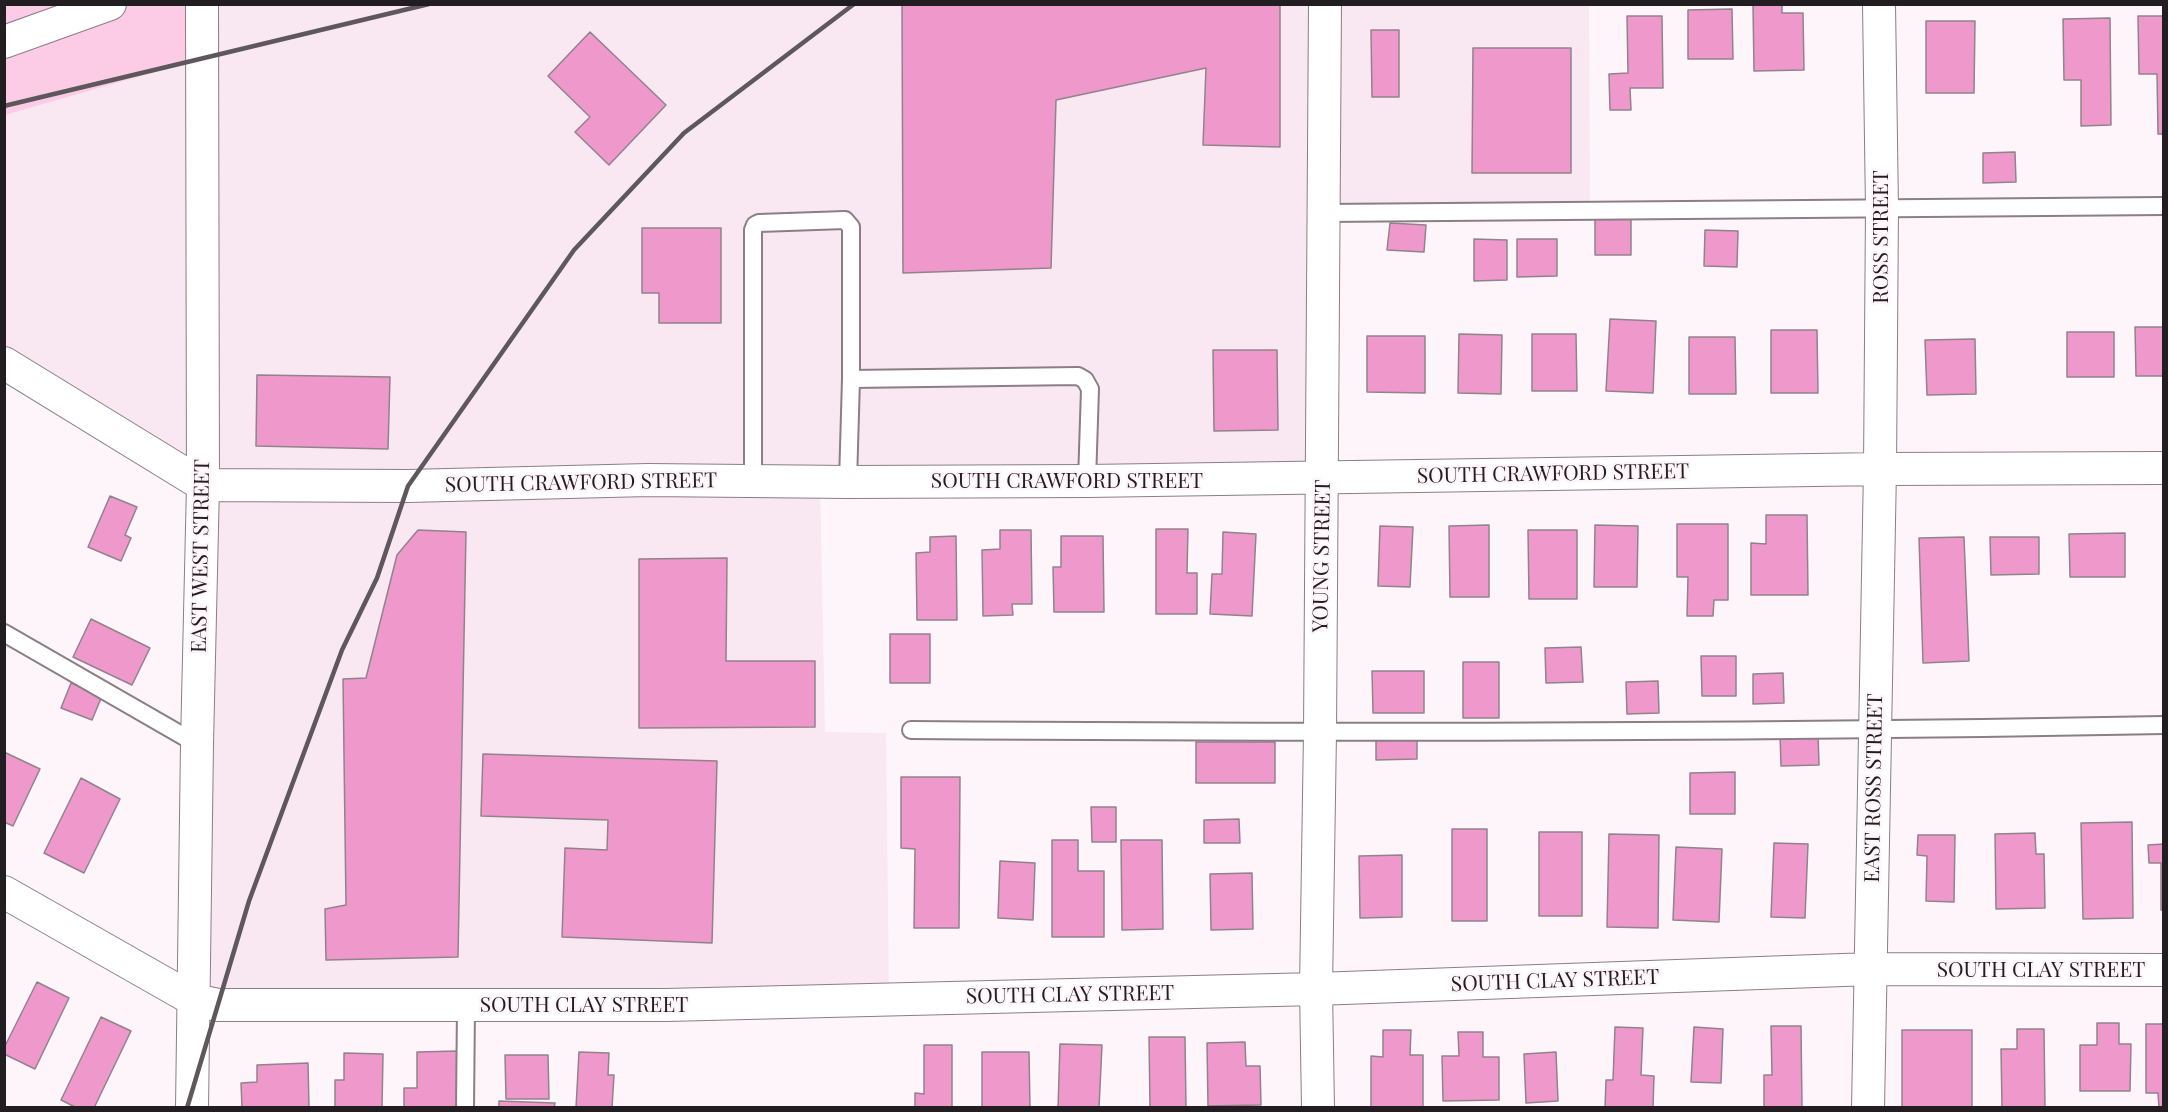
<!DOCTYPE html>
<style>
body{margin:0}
#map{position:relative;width:2168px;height:1112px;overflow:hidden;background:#fef5fa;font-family:"Playfair Display",serif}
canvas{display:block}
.frame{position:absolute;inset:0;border:6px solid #221d20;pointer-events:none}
</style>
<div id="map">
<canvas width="2168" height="1112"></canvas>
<div class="frame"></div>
</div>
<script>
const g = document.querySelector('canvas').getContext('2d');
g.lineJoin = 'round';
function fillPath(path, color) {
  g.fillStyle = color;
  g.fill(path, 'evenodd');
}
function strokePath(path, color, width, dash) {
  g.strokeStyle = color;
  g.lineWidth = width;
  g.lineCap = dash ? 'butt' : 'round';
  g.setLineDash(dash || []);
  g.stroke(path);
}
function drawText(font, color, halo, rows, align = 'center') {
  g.font = font + ' "Playfair Display",serif';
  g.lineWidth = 5;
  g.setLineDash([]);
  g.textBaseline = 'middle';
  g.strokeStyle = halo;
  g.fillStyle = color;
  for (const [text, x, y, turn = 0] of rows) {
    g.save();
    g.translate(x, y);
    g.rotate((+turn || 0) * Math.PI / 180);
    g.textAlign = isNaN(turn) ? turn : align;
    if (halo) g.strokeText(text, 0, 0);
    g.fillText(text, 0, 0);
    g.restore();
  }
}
fillPath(new Path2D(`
 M202 5H1589L1590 211 1325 214 1323 478 820 482 825 732 886 733 889 999 194 1000 203 485 5 363 4 115 203 58Z`), '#f9e7f1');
fillPath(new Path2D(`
 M5 5H202L203 58 5 115Z`), '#fccbe6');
const building = new Path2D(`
 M902 4H1280V147L1203 145 1206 68 1056 100 1051 268 903 273Z
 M1782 4V13H1803L1804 70 1754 71 1753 5Z
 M1732 9 1733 59H1688V10Z
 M1627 16H1662L1663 88H1630L1631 110H1610L1609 74 1628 73Z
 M2138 16H2164V134H2158L2157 74H2139Z
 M2110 18 2111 125 2081 126V80H2064L2063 19Z
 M1926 21H1975L1974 93H1926Z
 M1371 30H1399V97H1372Z
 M590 32 666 105 609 165 575 132 590 117 548 76Z
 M1473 48H1571V173H1472Z
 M2015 152 2016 182 1983 183V153Z
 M1595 216 1631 217V255H1595Z
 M1390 223 1426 225 1424 252 1387 250Z
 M642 228H721V323H659V293H642Z
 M1705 230 1738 231 1737 267 1704 266Z
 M1474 239 1507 240V280L1474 281Z
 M1517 239H1557V276L1517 277Z
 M1610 319 1656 321 1653 393 1606 391Z
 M2135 327H2164V376H2136Z
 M1771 330H1817L1818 393H1771Z
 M2067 332H2114V377H2067Z
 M1459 334 1502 335 1501 394 1458 393Z
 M1532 334H1576L1577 391H1532Z
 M1367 336H1425V393L1367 392Z
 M1689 337H1735L1736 394H1689Z
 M1975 339 1976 394 1927 395 1925 340Z
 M1213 350H1277L1278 430 1214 431Z
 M257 375 390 377 388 449 256 446Z
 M110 496 137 507 125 535 131 538 121 561 88 547Z
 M1766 515H1807L1808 595H1751V543L1766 544Z
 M1677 524H1728V600H1714L1713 616H1687L1688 577H1677Z
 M1489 525V597H1450L1449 526Z
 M1595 525 1638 526 1637 587H1594Z
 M1380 526 1413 527 1410 587 1378 586Z
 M1156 529H1188L1187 573H1197V614H1156Z
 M418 530 466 532 458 957 326 960 325 909 346 905 343 679 366 678 397 555Z
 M1000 530H1031L1032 604H1012L1013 615 983 616 982 550 1000 549Z
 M1528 530H1577V599H1529Z
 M1223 532 1256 534 1252 616 1210 614 1212 574H1222Z
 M2125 533V577H2070L2069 534Z
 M956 536 957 620H917L916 553 930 552V537Z
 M1061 536H1103L1104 612H1054L1053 567H1061Z
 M1964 537 1969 661 1923 663 1919 538Z
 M1990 537H2039V574L1991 575Z
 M727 558 726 661H815V727L639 728V559Z
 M91 619 150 648 132 685 73 657Z
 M890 634H930V683H890Z
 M1581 647 1583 682 1546 683 1545 648Z
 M1701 656H1736V696H1702Z
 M1463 662H1499V718H1463Z
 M1372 671H1424V713H1373Z
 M1783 673 1784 703 1753 704V674Z
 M1658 681 1659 713 1627 714 1626 682Z
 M71 683 102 696 92 720 61 708Z
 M1780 734H1818L1819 765 1781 766Z
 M1417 739V759L1376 760V740Z
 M1196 742H1275V783H1196Z
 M4 752 40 769 13 826 4 822Z
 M483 754 717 761 712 943 562 937 565 848 607 850 608 820 481 816Z
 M1735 772V814H1690V773Z
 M901 777H960L959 928H914L915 849 901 848Z
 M81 778 120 799 84 873 44 853Z
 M1091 807H1116V842H1092Z
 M1239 819 1240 843H1204V820Z
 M2132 822 2133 918 2083 919 2081 823Z
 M1452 829H1487V921H1452Z
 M1539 832H1582V916H1539Z
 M2035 833 2036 854H2044L2045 908 1996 909 1995 834Z
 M1609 834 1659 835 1658 928 1607 927Z
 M1918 835H1955L1954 902 1926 901 1927 856 1917 855Z
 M1052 840H1078V871H1104V937H1052Z
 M1121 840H1162L1163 929 1122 930Z
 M1774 843 1808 844 1805 918 1771 917Z
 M2164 844V910H2161V863H2149L2148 845Z
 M1676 847 1722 849 1719 922 1673 920Z
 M1402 855V917L1360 918 1359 856Z
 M1000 861 1035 863 1033 920 998 918Z
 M1252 873 1253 929 1211 930 1210 874Z
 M37 982 69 998 35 1069 4 1054V1048Z
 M101 1017 131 1031 94 1108H77L61 1100Z
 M2097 1023H2119V1044H2131L2130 1091H2080V1045H2097Z
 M2146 1024H2164V1108H2159L2158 1093H2146Z
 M1771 1026H1801L1802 1108H1764V1075H1772Z
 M1615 1027 1643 1028 1641 1075 1654 1076 1653 1108H1605L1606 1080H1613Z
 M1694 1027 1723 1029 1721 1083 1691 1082Z
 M2017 1029H2044L2045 1108H2002L2001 1049H2017Z
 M1383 1030H1411L1410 1055H1423V1108H1371V1056L1383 1057Z
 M1902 1030H1972V1108H1902Z
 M1458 1032H1483V1057H1499V1100L1443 1101 1442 1056H1459Z
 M1149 1037H1185L1186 1108H1150Z
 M1245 1042 1246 1066H1260L1261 1105 1208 1106 1207 1043Z
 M1060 1044 1102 1045 1099 1108H1058Z
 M924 1045H952V1108H915V1093L924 1094Z
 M457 1051V1108H404V1088H417V1052Z
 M579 1052 609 1053 608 1075H614L612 1108H576Z
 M982 1052H1029L1030 1108H982Z
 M1556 1052 1558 1101 1526 1103 1524 1054Z
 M344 1053 383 1054 382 1108H335V1080H344Z
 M505 1055H548L549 1099H506Z
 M308 1063 309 1108H242L241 1083 257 1082V1065Z
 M499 1101 555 1103 554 1108H499Z`);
fillPath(building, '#ef98cc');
strokePath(building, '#91838a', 1.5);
const lane = new Path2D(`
 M1325 213 2164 206
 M753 481V230L755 225 759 223 845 220 851 227V379
 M848 482 851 379 1078 376 1085 380 1090 389 1087 481
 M4 633 197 744
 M911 730C1329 733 1746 733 2164 725
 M465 1108 466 1006`);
const street = new Path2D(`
 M4 42 110 4
 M4 363 203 485 408 486 648 480 848 482 1087 481 1880 469 2164 468
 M4 892 194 1000 218 1005H666L1316 989 1871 969 2164 970
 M192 1108 197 744 203 485 202 4
 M1318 1108 1316 989 1320 732 1325 4
 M1868 1108 1880 469 1882 209 1879 4`);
strokePath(lane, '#8b7e85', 20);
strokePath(street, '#8b7e85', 34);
strokePath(lane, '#fff', 16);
strokePath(street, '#fff', 32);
strokePath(new Path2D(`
 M4 106 429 4
 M187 1108 249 901 342 650 377 578 408 486 574 250 684 133 854 4`), '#5e585c', 4.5);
drawText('21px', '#221d20', '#fef5fa', [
 ["ROSS STREET",1881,237,-90],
 ["SOUTH CRAWFORD STREET",1553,474,-1],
 ["SOUTH CRAWFORD STREET",1067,481],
 ["SOUTH CRAWFORD STREET",581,483,-1],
 ["EAST WEST STREET",201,556,-89],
 ["YOUNG STREET",1322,556,-89],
 ["EAST ROSS STREET",1874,788,-89],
 ["SOUTH CLAY STREET",2041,970],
 ["SOUTH CLAY STREET",1555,981,-2],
 ["SOUTH CLAY STREET",1070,995,-1],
 ["SOUTH CLAY STREET",584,1005]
]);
</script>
